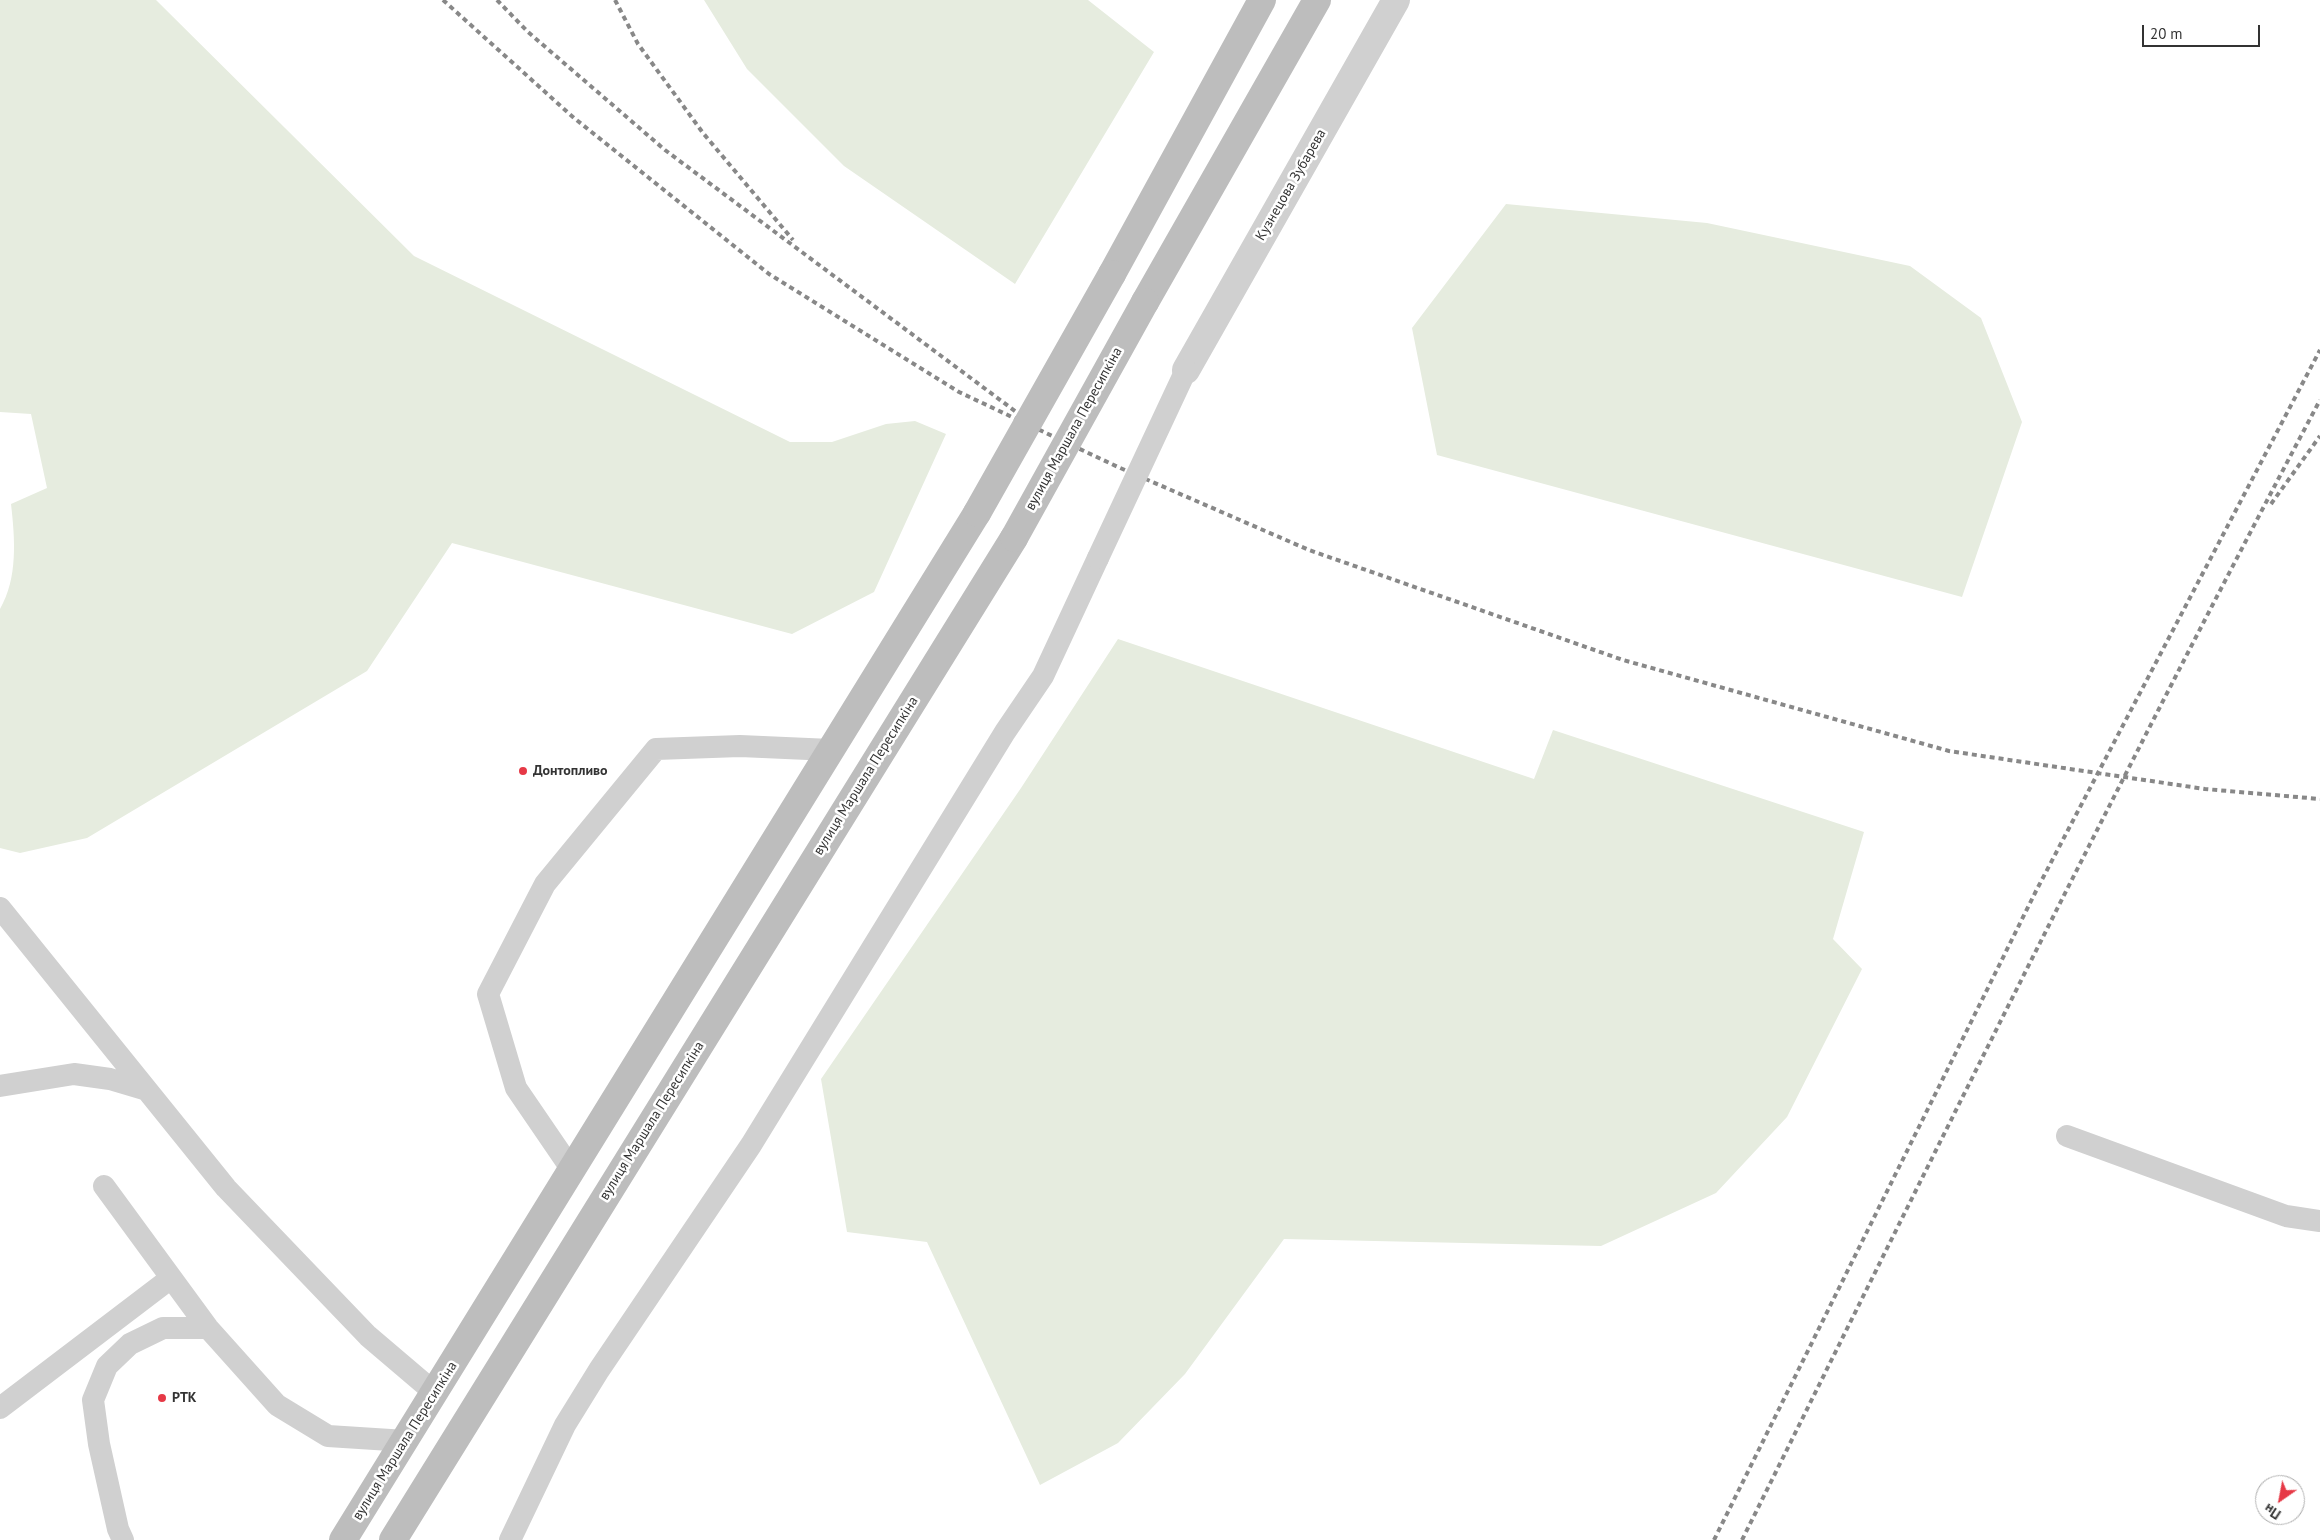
<!DOCTYPE html>
<meta charset="utf-8">
<style>
body{margin:0}
#map{position:relative;width:2320px;height:1540px;overflow:hidden;background:#fff;font-family:"PT Sans",sans-serif}
canvas{display:block}
.north{position:absolute;left:2255px;top:1475px;width:50px;height:50px;box-sizing:border-box;background:#fff;border:1px solid #adadad;border-radius:50%;rotate:213deg;font-size:14px;font-weight:700;line-height:20px;text-align:center;color:#333}
.north::after{content:'';display:block;margin:auto;width:18px;height:22px;background:#e63946;clip-path:polygon(50% 0,100% 100%,50% 72%,0 100%)}
.scale{position:absolute;left:2142px;top:25px;width:118px;height:22px;box-sizing:border-box;border:2px solid #333;border-top:0;padding-left:6px;font-size:15px;line-height:18px;white-space:nowrap;color:#333;-webkit-text-stroke:4px #fff;paint-order:stroke}
</style>
<div id="map">
<canvas width="2320" height="1540"></canvas>
<div class="north">Пн</div>
<div class="scale">20 m</div>
</div>
<script>
const g = document.querySelector('canvas').getContext('2d');
g.lineJoin = 'round';
function fillPath(path, color) {
  g.fillStyle = color;
  g.fill(path, 'evenodd');
}
function strokePath(path, color, width, dash) {
  g.strokeStyle = color;
  g.lineWidth = width;
  g.lineCap = dash ? 'butt' : 'round';
  g.setLineDash(dash || []);
  g.stroke(path);
}
function drawText(font, color, halo, rows, align = 'center') {
  g.font = font + ' "PT Sans",sans-serif';
  g.lineWidth = 5;
  g.setLineDash([]);
  g.textBaseline = 'middle';
  g.strokeStyle = halo;
  g.fillStyle = color;
  for (const [text, x, y, turn = 0] of rows) {
    g.save();
    g.translate(x, y);
    g.rotate((+turn || 0) * Math.PI / 180);
    g.textAlign = isNaN(turn) ? turn : align;
    if (halo) g.strokeText(text, 0, 0);
    g.fillText(text, 0, 0);
    g.restore();
  }
}
fillPath(new Path2D(`
 M0 0H156L414 256 790 442H832L886 424 915 421 946 434 874 592 792 634 452 543 367 671 87 838 20 853 0 848V609C18 578 15 539 11 504L47 488 31 414 0 412Z
 M704 0H1088L1154 52 1015 284 844 166 747 69Z
 M1506 204 1707 223 1910 266 1981 318 2022 422 1962 597 1437 455 1412 328Z
 M1118 639 1534 779 1553 730 1864 832 1833 939 1862 969 1787 1117 1716 1193 1601 1246 1284 1239 1185 1374 1118 1443 1040 1485 927 1242 847 1232 821 1079 1021 788Z`), '#e6ecdf');
strokePath(new Path2D(`
 M0 908 226 1188 368 1336 435 1393
 M0 1086 74 1074 110 1079 147 1090
 M2067 1136 2286 1216 2320 1221
 M572 1170 516 1088 488 994 545 884 656 749 740 746 831 750
 M104 1186 208 1328 277 1405 328 1436 406 1441
 M0 1408 171 1278
 M123 1540 118 1529 99 1444 93 1400 107 1366 130 1344 163 1328H208
 M510 1540 565 1425 599 1370 751 1145 1005 732 1043 676 1098 558`), '#d0d0d0', 22);
strokePath(new Path2D(`
 M1186 370 1396 0`), '#d0d0d0', 28);
strokePath(new Path2D(`
 M1112 274 1262 0
 M1145 302 1317 0
 M343 1540 977 513
 M393 1540 1014 538`), '#bdbdbd', 28);
strokePath(new Path2D(`
 M443 0 574 118 769 274 959 392 1118 467 1309 550 1623 660 1949 751 2205 789 2320 799
 M497 0 528 32 665 150 1023 417
 M615 0 638 44 703 133 793 240
 M2271 504 2320 436
 M1714 1540 2036 891 2320 350
 M1742 1540C1932 1158 2120 777 2320 400`), '#888', 4, [5, 4]);
strokePath(new Path2D(`
 M1098 558 1186 370`), '#d0d0d0', 22);
strokePath(new Path2D(`
 M977 513 1112 274
 M1014 538 1145 302`), '#bdbdbd', 28);
for (const [x, y, r, color] of [
 [523,771,5,"#e63946"],
 [162,1398,5,"#e63946"]
]) {
  const dot = new Path2D();
  dot.arc(x, y, r, 0, 2 * Math.PI);
  g.fillStyle = color;
  g.fill(dot);
  strokePath(dot, '#fff', 2);
}
drawText('14px', '#333', '#fff', [
 ["Кузнецова Зубарева",1291,185,-60],
 ["вулиця Маршала Пересипкіна",1074,429,-61],
 ["вулиця Маршала Пересипкіна",866,776,-58],
 ["вулиця Маршала Пересипкіна",652,1121,-58],
 ["вулиця Маршала Пересипкіна",405,1441,-58]
]);
drawText('bold 14px', '#333', '#fff', [
 ["Донтопливо",533,771],
 ["РТК",172,1398]
], 'left');
</script>
